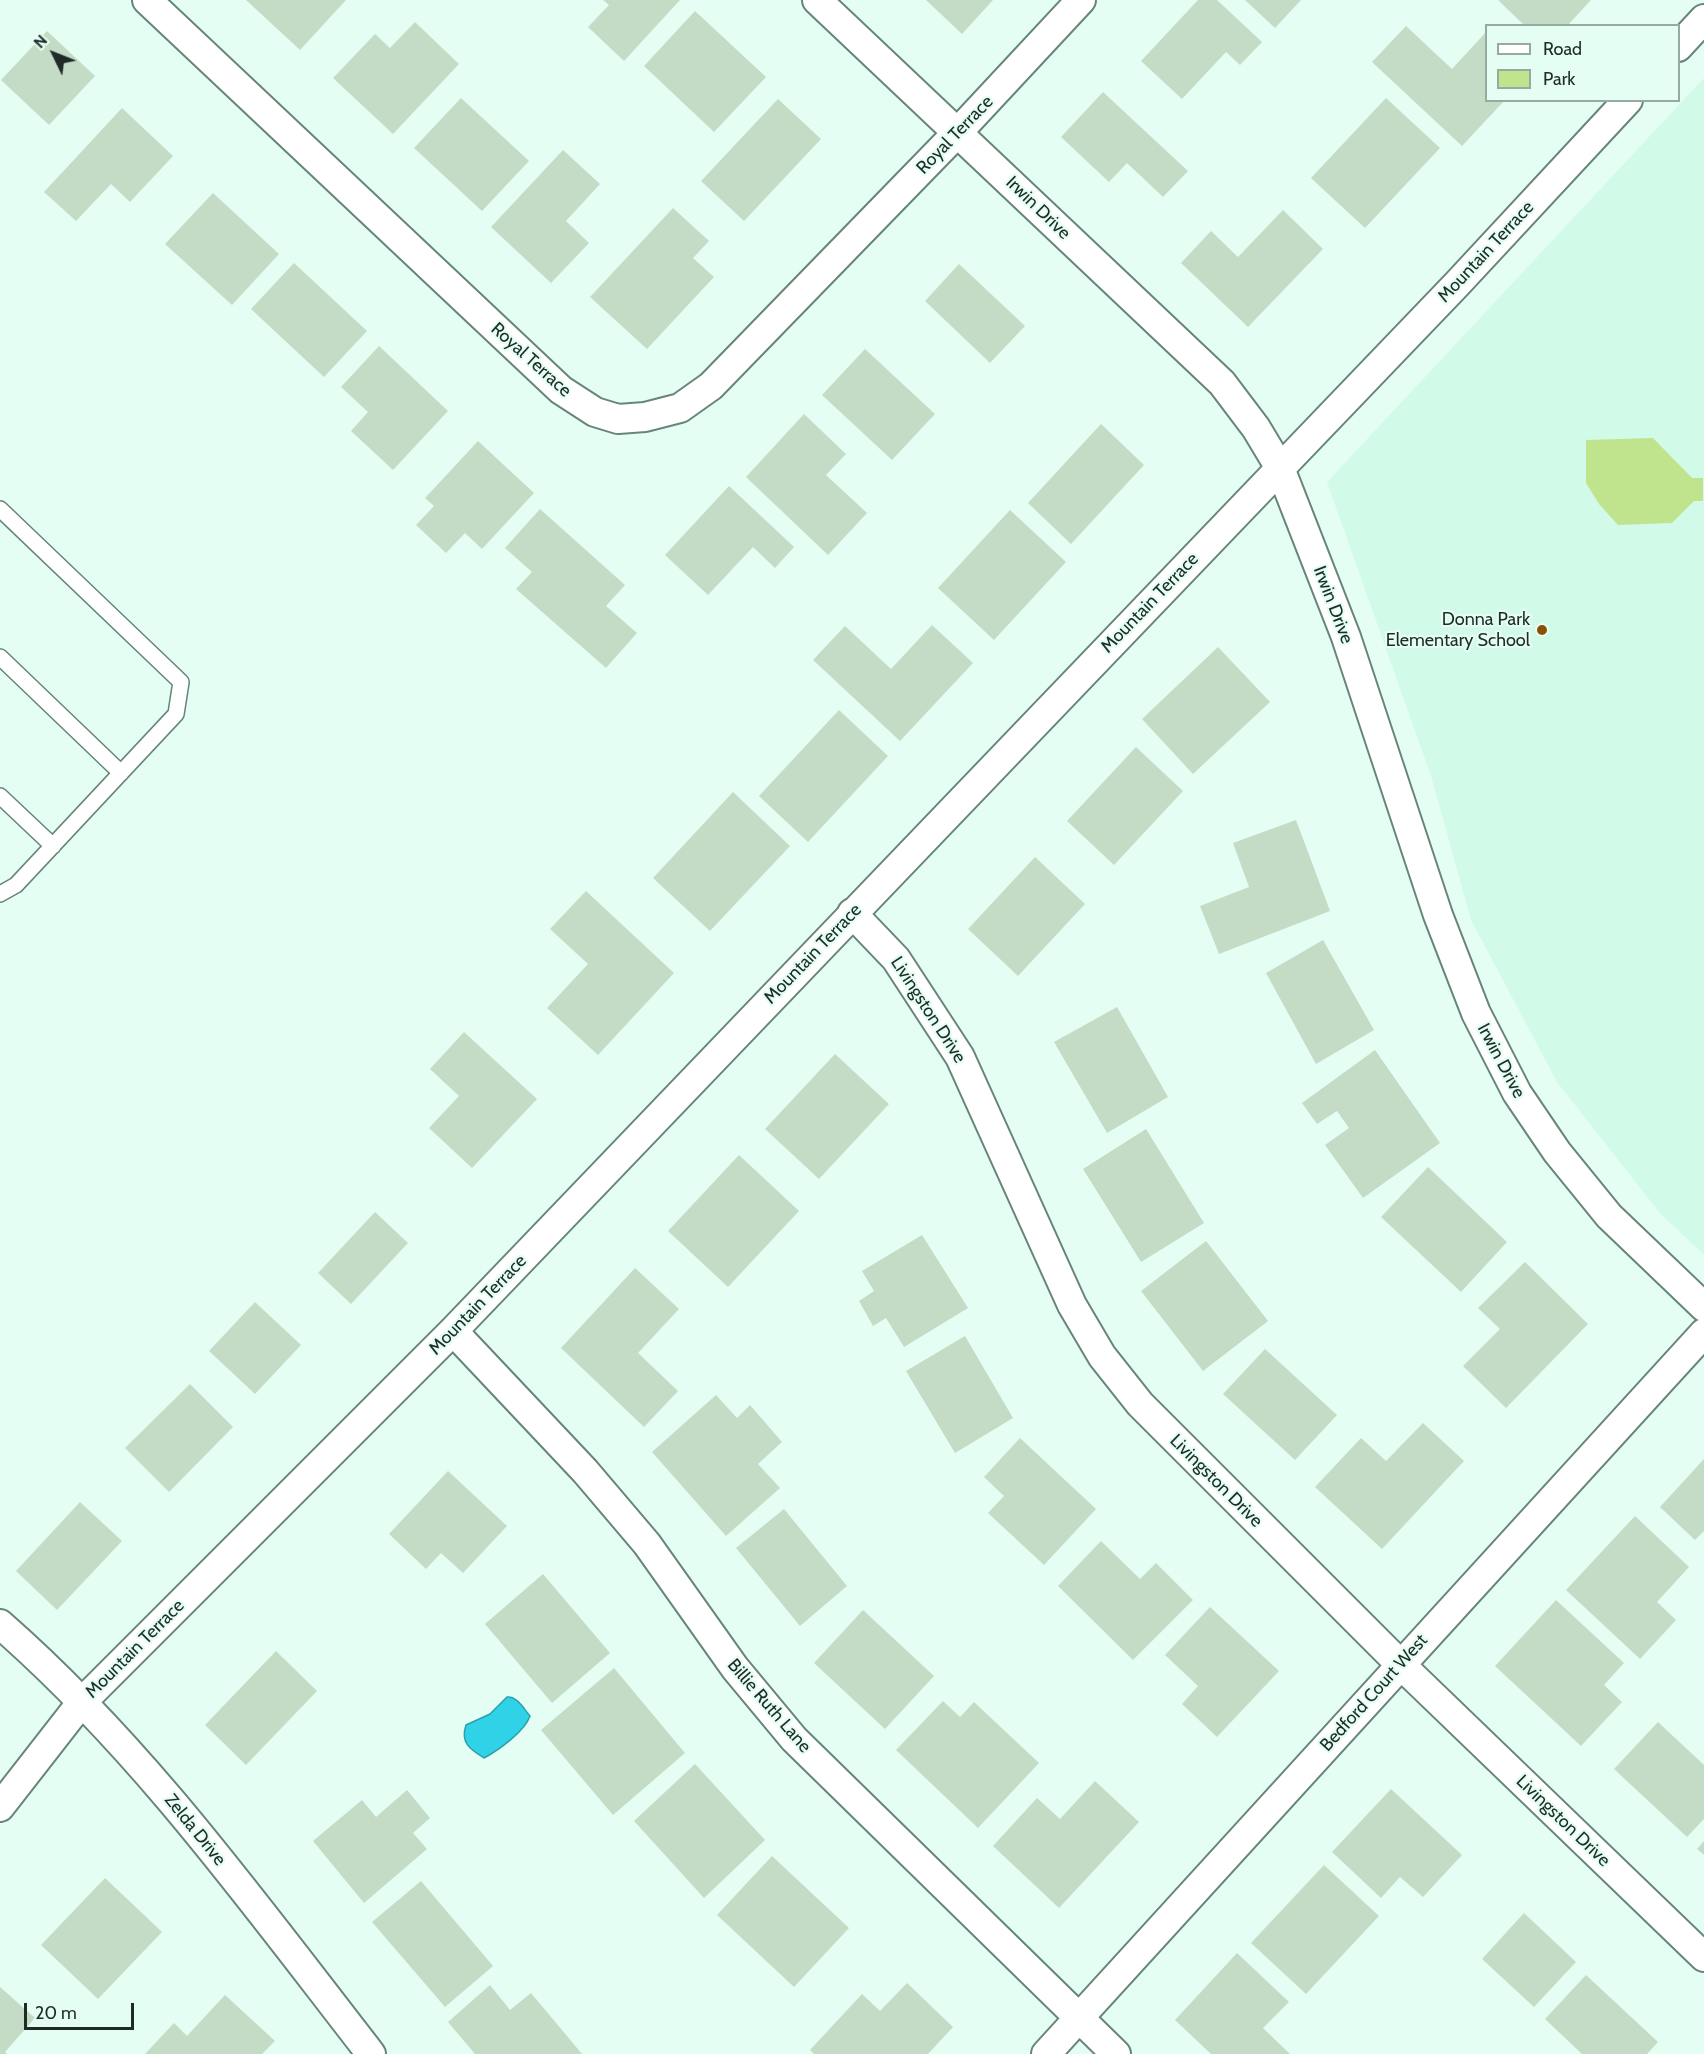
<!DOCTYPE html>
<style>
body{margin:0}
#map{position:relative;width:1704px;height:2054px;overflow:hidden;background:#e4fef3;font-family:Cabin,sans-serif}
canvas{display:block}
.legend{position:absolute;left:1485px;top:24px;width:195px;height:78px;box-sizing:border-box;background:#e4fef3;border:2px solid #95aaa1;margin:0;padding:8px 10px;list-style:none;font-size:18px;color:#1e2b26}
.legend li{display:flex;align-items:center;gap:12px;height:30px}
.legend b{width:30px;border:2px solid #95aaa1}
.north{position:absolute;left:24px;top:24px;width:60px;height:60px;-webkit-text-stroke:4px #e4fef3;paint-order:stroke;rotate:313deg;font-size:16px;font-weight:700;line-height:24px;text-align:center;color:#1e2b26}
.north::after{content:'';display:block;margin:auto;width:21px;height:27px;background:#1e2b26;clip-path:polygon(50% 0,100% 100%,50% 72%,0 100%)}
.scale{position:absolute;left:24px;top:2003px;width:110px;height:27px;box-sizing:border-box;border:3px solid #1e2b26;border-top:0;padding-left:8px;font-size:18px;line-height:21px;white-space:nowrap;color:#1e2b26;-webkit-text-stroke:4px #e4fef3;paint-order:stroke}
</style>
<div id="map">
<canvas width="1704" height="2054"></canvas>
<ul class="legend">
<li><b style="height:8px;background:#fff"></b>Road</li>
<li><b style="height:16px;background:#bfe48d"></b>Park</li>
</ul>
<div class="north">N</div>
<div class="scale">20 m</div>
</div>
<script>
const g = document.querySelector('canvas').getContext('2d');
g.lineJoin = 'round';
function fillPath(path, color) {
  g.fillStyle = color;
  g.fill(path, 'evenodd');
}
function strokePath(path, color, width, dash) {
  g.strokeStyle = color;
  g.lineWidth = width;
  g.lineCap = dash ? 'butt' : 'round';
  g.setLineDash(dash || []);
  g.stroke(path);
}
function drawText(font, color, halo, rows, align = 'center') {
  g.font = font + ' Cabin,sans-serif';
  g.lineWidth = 4.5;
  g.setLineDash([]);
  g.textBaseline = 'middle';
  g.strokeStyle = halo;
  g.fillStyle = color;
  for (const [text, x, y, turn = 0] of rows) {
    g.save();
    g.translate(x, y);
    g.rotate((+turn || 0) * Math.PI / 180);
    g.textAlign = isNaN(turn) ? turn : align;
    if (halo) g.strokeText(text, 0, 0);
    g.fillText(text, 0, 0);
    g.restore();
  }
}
fillPath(new Path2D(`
 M1704 78V1255L1659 1212 1557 1082 1471 920 1432 779 1327 482Z`), '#d1fae9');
fillPath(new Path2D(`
 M1653 438 1692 478H1703V501H1694L1672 523 1618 525 1599 504 1586 483V440Z`), '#bfe48d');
const water = new Path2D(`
 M507 1697C517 1696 524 1709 530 1716 525 1731 499 1750 484 1758 470 1749 460 1743 466 1725L490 1714Z`);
fillPath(water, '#30d2e8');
strokePath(water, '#2ba0ae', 1.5);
fillPath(new Path2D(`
 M246 0H346L300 50Z
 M603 0H680L624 61 588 27 609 5Z
 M926 0H993L962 34Z
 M1198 0H1217L1262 42 1240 65 1226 52 1182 99 1141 61Z
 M1245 0H1301L1275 28Z
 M1498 0H1591L1567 26H1525Z
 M695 11 766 77 714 132 644 66Z
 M415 22 459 64 393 134 333 78 375 34 390 48Z
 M1406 26 1452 69 1486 32V100H1505L1462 146 1372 62Z
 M47 31 95 76 49 125 1 80Z
 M1103 92 1188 171 1163 197 1127 163 1109 182 1061 137Z
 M461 98 529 161 482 211 414 148Z
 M1386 98 1440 148 1365 228 1311 178Z
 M778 99 821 139 744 221 701 181Z
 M122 108 173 156 130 202 111 184 76 221 44 192Z
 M563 150 600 184 566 221 589 243 551 283 491 227Z
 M213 193 279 254 232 305 165 244Z
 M673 208 709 241 693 258 714 277 647 349 590 297Z
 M1283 210 1323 249 1248 327 1181 263 1211 231 1238 257Z
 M294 263 367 331 324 377 251 309Z
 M959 264 1025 326 990 363 925 301Z
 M379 346 448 411 393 470 351 431 368 412 341 387Z
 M865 349 935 414 892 460 822 395Z
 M804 414 846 454 826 475 867 513 828 555 746 477Z
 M1101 424 1144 465 1071 544 1028 503Z
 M478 441 534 493 482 549 465 533 446 553 416 525 434 506 425 498Z
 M729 486 794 547 775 568 753 547 708 595 665 555Z
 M540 509 625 585 606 606 637 633 606 668 516 589 532 572 505 548Z
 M1010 510 1066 562 994 640 938 588Z
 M932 625 973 663 900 741 813 660 845 626 891 669Z
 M1218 647 1270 702 1193 774 1142 719Z
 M839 710 888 756 808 842 759 796Z
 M1136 747 1183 791 1114 865 1067 821Z
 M733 792 790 846 710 931 653 878Z
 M1296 820 1330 911 1219 954 1200 906 1249 887 1233 843Z
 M1035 857 1085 904 1018 976 968 929Z
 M586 891 674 973 598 1055 547 1008 588 964 550 929Z
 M1323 940 1374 1030 1316 1064 1266 973Z
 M1117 1007 1168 1097 1107 1133 1054 1042Z
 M464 1032 537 1099 472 1168 429 1128 459 1096 430 1069Z
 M1375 1050 1440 1143 1363 1198 1325 1145 1349 1128 1337 1111 1317 1124 1302 1103Z
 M835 1054 889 1104 819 1179 765 1129Z
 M1146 1129 1204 1223 1141 1262 1083 1169Z
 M739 1155 799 1211 728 1287 668 1231Z
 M1428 1167 1507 1242 1461 1292 1381 1217Z
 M375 1212 408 1243 351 1304 318 1273Z
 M922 1235 968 1308 904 1347 886 1318 873 1326 859 1301 874 1291 862 1271Z
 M1206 1241 1268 1321 1203 1371 1141 1291Z
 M1525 1262 1588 1324 1506 1408 1463 1366 1500 1329 1478 1308Z
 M635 1268 679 1309 638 1353 678 1391 644 1427 561 1348Z
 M255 1302 301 1345 255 1394 209 1351Z
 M965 1336 1013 1418 955 1453 906 1371Z
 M1265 1349 1337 1415 1295 1460 1223 1394Z
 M190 1384 233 1427 169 1492 125 1448Z
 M716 1395 737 1418 750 1405 782 1442 758 1464 780 1488 726 1536 652 1452Z
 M1423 1423 1464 1461 1382 1549 1315 1487 1361 1438 1386 1461Z
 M1020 1438 1096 1509 1044 1565 988 1513 1004 1496 984 1477Z
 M1704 1459V1531L1695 1540 1660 1507Z
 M448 1471 507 1526 463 1573 441 1553 426 1569 389 1534Z
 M80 1502 122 1541 57 1610 16 1571Z
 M784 1509 847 1586 800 1626 736 1548Z
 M1635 1516 1689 1567 1657 1602 1676 1620 1640 1659 1566 1590Z
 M1101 1541 1140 1579 1156 1563 1193 1600 1133 1660 1058 1586Z
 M543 1574 610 1653 552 1703 485 1624Z
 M1556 1600 1624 1663 1604 1685 1622 1702 1581 1746 1495 1666Z
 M1210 1607 1279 1671 1217 1737 1182 1704 1198 1686 1165 1655Z
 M863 1610 934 1676 885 1729 814 1663Z
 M276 1651 317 1691 246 1765 205 1725Z
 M614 1668 685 1753 613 1815 541 1730Z
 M943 1701 960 1717 974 1702 1039 1763 978 1828 896 1750Z
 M1658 1722 1704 1765V1819L1687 1837 1614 1769Z
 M695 1764 765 1840 704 1898 634 1821Z
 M1095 1781 1139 1822 1059 1908 993 1846 1037 1798 1060 1819Z
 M1391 1789 1462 1855 1423 1897 1400 1877 1381 1898 1332 1852Z
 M407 1790 430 1818 413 1833 427 1849 364 1903 313 1841 362 1800 376 1817Z
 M1704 1841V1855L1697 1849Z
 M772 1856 849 1928 794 1987 717 1915Z
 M1324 1865 1379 1916 1306 1994 1251 1943Z
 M105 1878 162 1932 98 1999 41 1945Z
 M421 1881 493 1966 445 2007 372 1922Z
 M1524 1913 1576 1962 1534 2007 1482 1959Z
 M1237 1953 1289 2002 1263 2028 1290 2054H1211L1175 2020Z
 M1586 1975 1658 2042 1647 2054H1582L1545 2019Z
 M907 1983 953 2027 928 2054H814L810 2050 862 1994 880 2011Z
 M490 1985 510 2010 531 1993 582 2054H475L448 2022Z
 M0 1987 35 2018 5 2052 7 2054H0Z
 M225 1995 275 2041 262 2054H145L174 2023 187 2036Z`), '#c4dbc6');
const service = new Path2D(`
 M0 509 181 682 176 714 16 885 0 894
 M0 657 121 773
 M0 796 53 846`);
const minor = new Path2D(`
 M147 0 561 390 595 412 618 419 645 417 680 408 711 386 958 132 1081 0
 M817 0 1222 383 1256 428 1280 468 1346 637 1438 915 1476 1013 1517 1093 1557 1152 1609 1216 1704 1307
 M1678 47 1704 19
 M852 913 896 959 960 1057 1072 1305 1102 1356 1140 1404 1400 1664 1704 1957
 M453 1331 585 1471 647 1544 735 1668 794 1739 1116 2054
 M0 1624C143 1749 255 1905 371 2054
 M0 1807 81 1703 453 1331 1457 284 1628 100
 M1046 2054 1704 1333`);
strokePath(service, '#68857a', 18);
strokePath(minor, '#68857a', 32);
strokePath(service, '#fff', 15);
strokePath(minor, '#fff', 28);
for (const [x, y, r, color] of [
 [1542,630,6,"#895202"]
]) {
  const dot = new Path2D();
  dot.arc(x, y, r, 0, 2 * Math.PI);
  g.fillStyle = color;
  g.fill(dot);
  strokePath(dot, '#e4fef3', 2);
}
drawText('18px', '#1e2b26', '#e4fef3', [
 ["Royal Terrace",955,135,-46],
 ["Irwin Drive",1038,208,44],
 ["Mountain Terrace",1486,252,-47],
 ["Royal Terrace",531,360,42],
 ["Mountain Terrace",1150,603,-46],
 ["Irwin Drive",1333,605,69],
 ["Mountain Terrace",813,954,-46],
 ["Livingston Drive",928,1010,57],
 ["Irwin Drive",1501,1061,62],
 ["Mountain Terrace",478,1305,-46],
 ["Livingston Drive",1216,1481,45],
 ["Mountain Terrace",135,1649,-45],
 ["Bedford Court West",1374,1693,-48],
 ["Billie Ruth Lane",769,1706,49],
 ["Livingston Drive",1563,1821,44],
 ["Zelda Drive",195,1830,51]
]);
drawText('18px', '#1e2b26', '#e4fef3', [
 ["Donna Park",1530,620],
 ["Elementary School",1530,641]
], 'right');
</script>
